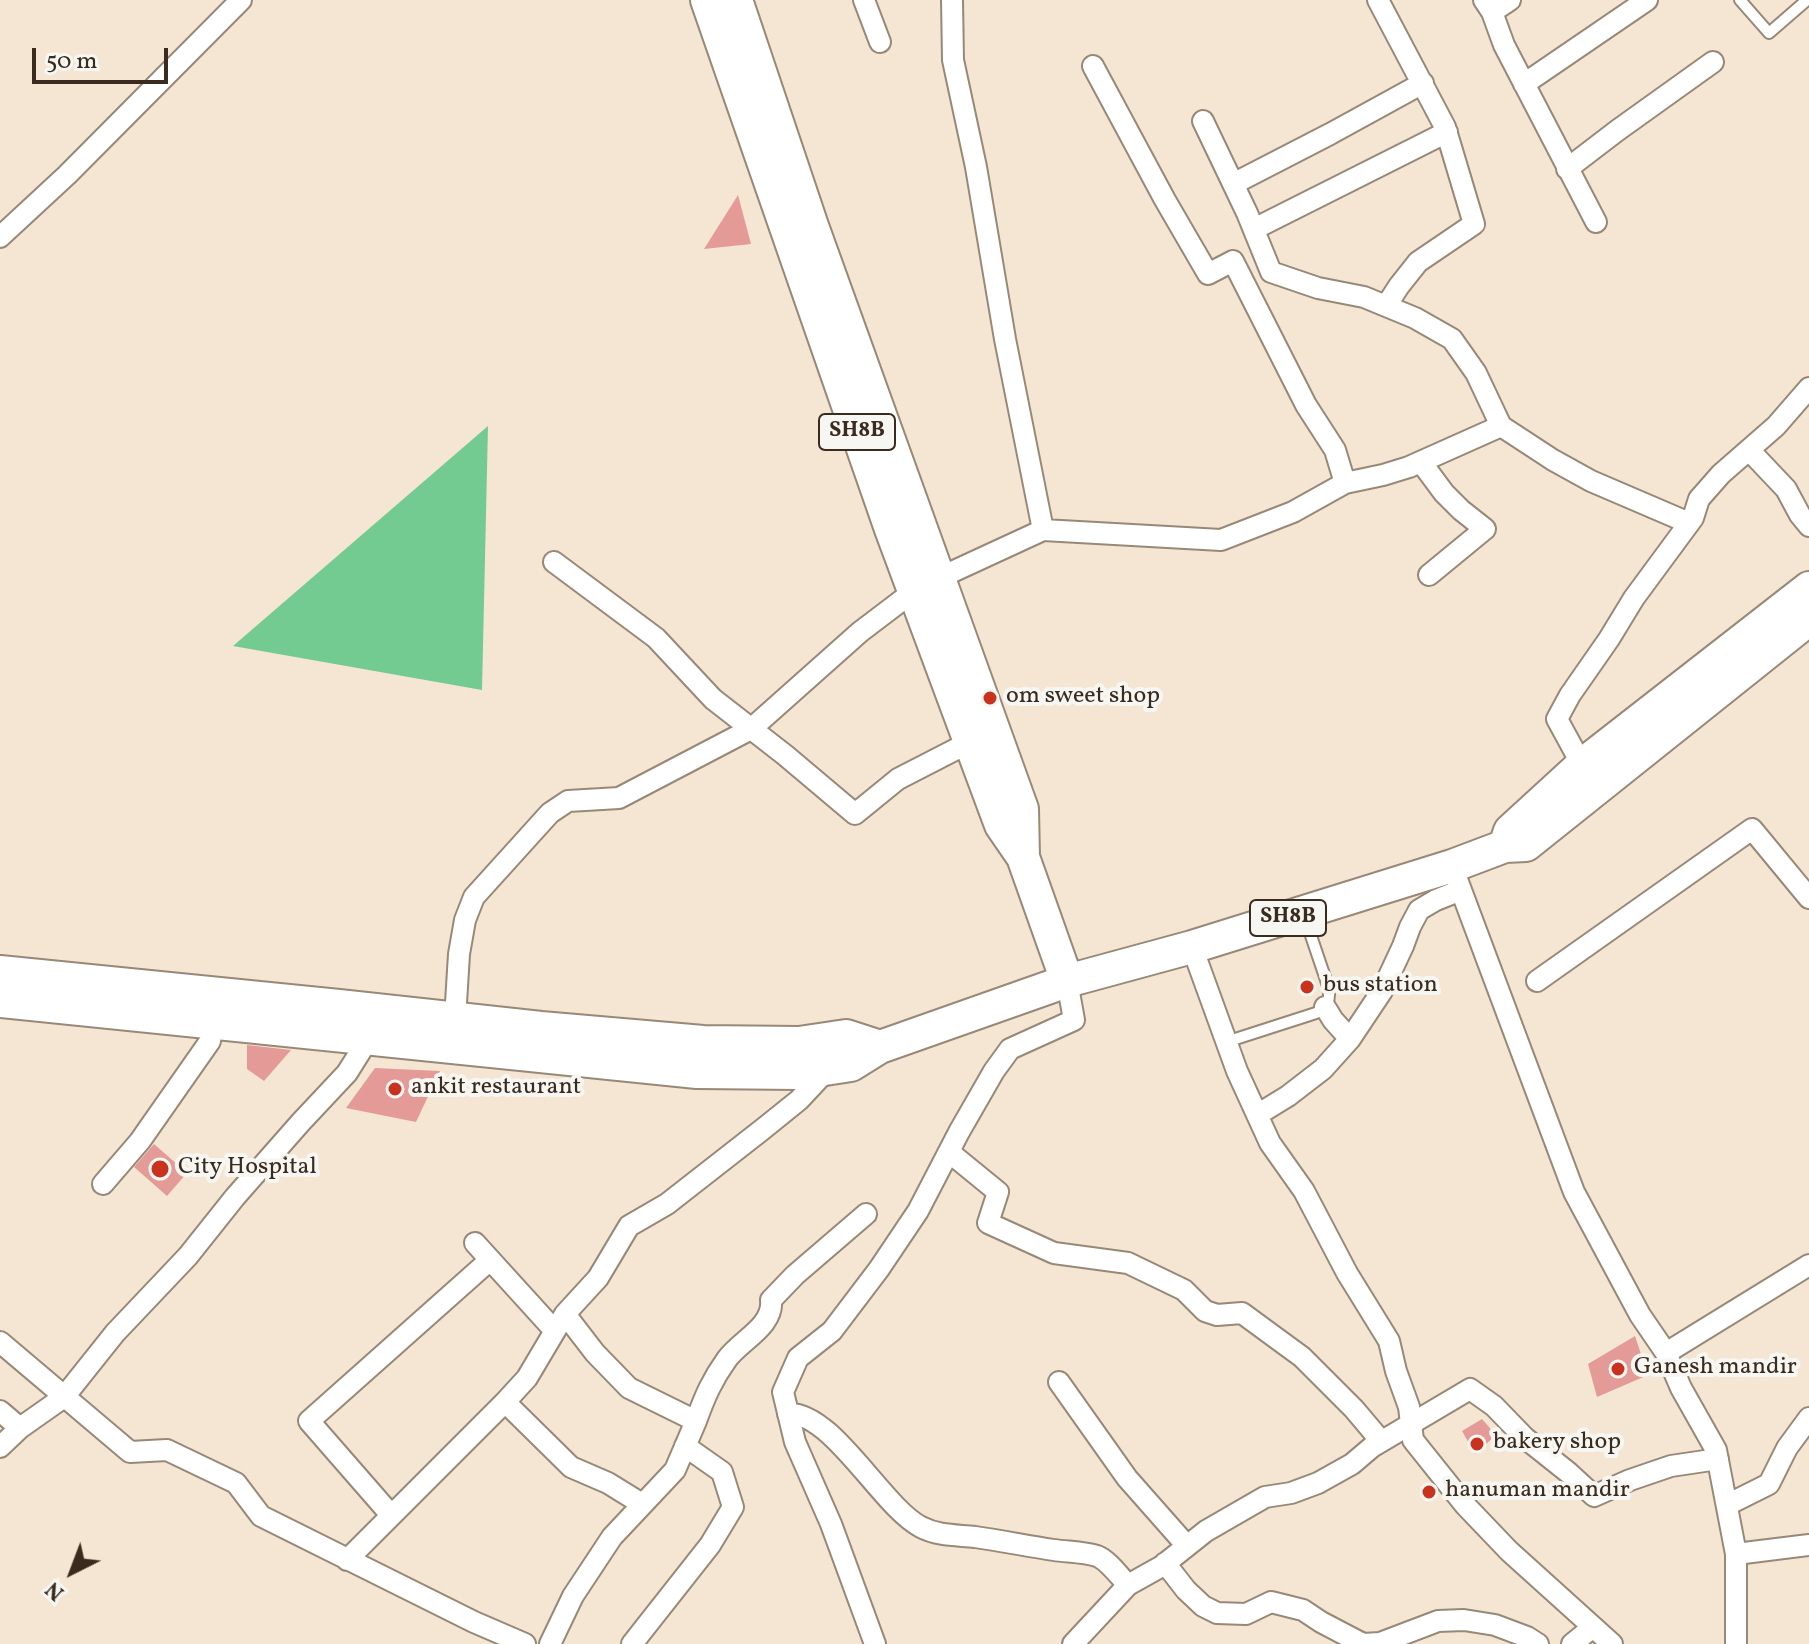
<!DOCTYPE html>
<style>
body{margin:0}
#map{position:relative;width:1809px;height:1644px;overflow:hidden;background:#f4e6d2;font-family:Vollkorn,serif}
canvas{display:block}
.north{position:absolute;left:32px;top:1532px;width:80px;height:80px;-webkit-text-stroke:6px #f6f6f2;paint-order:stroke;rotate:222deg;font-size:22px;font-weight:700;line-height:32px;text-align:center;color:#3b2a1e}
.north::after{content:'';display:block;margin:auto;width:28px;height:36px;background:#3b2a1e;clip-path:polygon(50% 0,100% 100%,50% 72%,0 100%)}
.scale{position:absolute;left:32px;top:48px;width:136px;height:36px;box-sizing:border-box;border:4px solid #3b2a1e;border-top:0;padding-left:10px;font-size:24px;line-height:28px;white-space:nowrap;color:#3b2a1e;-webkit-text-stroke:6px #f6f6f2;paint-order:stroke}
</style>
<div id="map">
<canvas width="1809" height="1644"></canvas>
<div class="north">N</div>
<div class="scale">50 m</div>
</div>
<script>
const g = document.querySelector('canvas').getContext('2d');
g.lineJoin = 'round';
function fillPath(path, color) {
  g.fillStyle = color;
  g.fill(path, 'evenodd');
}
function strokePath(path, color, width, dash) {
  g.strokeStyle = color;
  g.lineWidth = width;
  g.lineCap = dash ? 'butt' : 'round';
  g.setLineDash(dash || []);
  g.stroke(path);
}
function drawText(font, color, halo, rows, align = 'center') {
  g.font = font + ' Vollkorn,serif';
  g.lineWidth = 8;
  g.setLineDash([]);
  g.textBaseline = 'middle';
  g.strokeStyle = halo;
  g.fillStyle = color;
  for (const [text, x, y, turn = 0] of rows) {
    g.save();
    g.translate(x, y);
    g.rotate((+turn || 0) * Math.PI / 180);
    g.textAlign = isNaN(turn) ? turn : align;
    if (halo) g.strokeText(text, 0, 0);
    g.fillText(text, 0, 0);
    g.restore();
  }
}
fillPath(new Path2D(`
 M488 426 482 690 233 646Z`), '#73cb91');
fillPath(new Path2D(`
 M738 195 751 244 704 249Z
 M247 1045 291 1050 264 1081 247 1069Z
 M375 1068 440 1071 416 1122 346 1108Z
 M154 1144 187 1173 167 1196 134 1167Z
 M1635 1336 1648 1375 1597 1397 1588 1364Z
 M1482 1419 1496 1435 1475 1454 1462 1431Z`), '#e49b97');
const service = new Path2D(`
 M1740 0 1769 33 1807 0
 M1226 1042 1316 1013C1328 1006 1331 1000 1328 986L1304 915`);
const minor = new Path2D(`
 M864 0 880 42
 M952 0 953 60 976 167 1005 339 1043 530
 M1378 0 1445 127 1474 224 1418 262 1399 286 1386 306
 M1484 0 1492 12 1510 0
 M1492 12 1504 45 1596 222
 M1093 66 1165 200 1208 274 1233 261 1306 405 1335 450 1345 483
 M1524 84 1647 0
 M1203 121 1247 213 1271 272 1318 288 1364 297 1415 318 1452 339 1476 373 1501 426 1553 460 1591 481 1689 523
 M1567 169 1618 130 1713 62
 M1233 184 1330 134 1423 83
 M1254 229 1447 132
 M0 237 67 175 241 0
 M1749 450 1786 489 1800 515 1809 526
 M1421 462 1444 493 1461 510 1485 529 1429 575
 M554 562 656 638 713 699 785 755 855 814 898 779 970 742
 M939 578 1043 530 1221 540 1293 512 1345 483 1383 475 1409 467 1501 426
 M1582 765 1557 719 1570 695 1609 639 1634 598 1693 518 1699 499 1721 474 1776 426 1809 388
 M1452 866 1574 1192 1640 1315 1666 1353 1681 1388 1716 1450 1736 1554V1644
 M1192 947 1237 1071 1270 1143 1304 1191 1347 1273 1389 1341 1396 1371 1409 1407 1413 1440 1465 1505 1509 1551 1612 1644
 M1537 981 1752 829 1809 898
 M1325 1007 1333 1020 1350 1039
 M455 1019 459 954 465 920 474 897 550 813 568 801 619 798 751 729 860 632 914 591
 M1257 1115 1288 1096 1323 1069 1350 1039 1382 991 1403 946 1410 927 1419 910 1436 900 1461 890
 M949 1152 998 1192 988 1223 1054 1253 1128 1263 1184 1290 1205 1311 1217 1315 1242 1313 1302 1357 1354 1409 1381 1441
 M103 1184 140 1141 210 1041 213 1022
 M475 1243 555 1331
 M0 1342 130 1452 167 1450 236 1483 261 1516 474 1622 525 1644
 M1666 1353 1809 1265
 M1059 1382 1127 1478 1187 1546
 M505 1402 571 1467 608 1483 642 1504
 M0 1411 20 1428
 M788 1414C832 1411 882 1507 921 1527 938 1536 957 1535 975 1537 1002 1541 1028 1546 1054 1550 1068 1552 1084 1552 1097 1556 1108 1560 1120 1577 1128 1585
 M696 1421C705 1396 712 1380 727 1359 741 1340 774 1326 771 1300L795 1275 866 1214
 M0 1447 20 1428 64 1397 115 1333 188 1256 235 1197 301 1122 347 1073 369 1038 370 1032
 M1727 1505 1769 1484 1787 1448 1809 1418
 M391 1515 309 1421 490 1260
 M1736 1554 1809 1545
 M347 1560 505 1402 527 1378 565 1314 598 1278 629 1226 667 1204 763 1129 799 1100 828 1069
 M1165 1563 1186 1590 1203 1606 1217 1613 1246 1614 1271 1602 1303 1610 1321 1622 1363 1644 1380 1643 1438 1621 1464 1620 1495 1625 1527 1637 1538 1644
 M550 1644 573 1596 612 1537 675 1470 696 1421 629 1388 595 1353 565 1314
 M632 1644 710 1545 733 1507 722 1472 685 1446
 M875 1644 831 1524 795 1442 783 1392 798 1358 832 1331 879 1269 918 1211 959 1132 994 1071 1010 1049 1074 1020 1067 981
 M1073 1644 1128 1585 1162 1566 1206 1531 1265 1497 1291 1493 1318 1483 1352 1464 1372 1447 1470 1389 1494 1406 1525 1438 1569 1473 1594 1496 1630 1480 1671 1466 1718 1459
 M1572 1644 1593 1627`);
const primary = new Path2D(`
 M707 0 891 529 1001 825 1023 857 1067 981
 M736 0 812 226 1022 809 1023 857
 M1505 846 1510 831 1582 765 1809 588
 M0 972 339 1006 541 1028 703 1042 799 1043 846 1036 880 1047
 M0 1001 697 1072 799 1073 851 1065 880 1047 1067 981 1192 947 1452 866 1505 846 1526 845 1809 619`);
strokePath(service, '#988878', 14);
strokePath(minor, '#988878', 24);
strokePath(primary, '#988878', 36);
strokePath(service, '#fff', 10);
strokePath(minor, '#fff', 20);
strokePath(primary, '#fff', 32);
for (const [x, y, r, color] of [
 [990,698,8,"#c8321e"],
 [1307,987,8,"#c8321e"],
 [395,1089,8,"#c8321e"],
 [160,1169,10,"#c8321e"],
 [1618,1369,8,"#c8321e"],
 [1477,1444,8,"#c8321e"],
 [1429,1492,8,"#c8321e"]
]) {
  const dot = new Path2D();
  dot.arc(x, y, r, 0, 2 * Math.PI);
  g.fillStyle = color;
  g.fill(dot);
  strokePath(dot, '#f6f6f2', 3);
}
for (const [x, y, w] of [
 [857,432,76],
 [1288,918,76]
]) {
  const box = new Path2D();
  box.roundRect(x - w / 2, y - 18, w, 36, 6);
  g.fillStyle = '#f6f6f2';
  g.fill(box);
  strokePath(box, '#3b2a1e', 2);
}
drawText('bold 22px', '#3b2a1e', null, [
 ["SH8B",857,432],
 ["SH8B",1288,918]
]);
drawText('24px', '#3b2a1e', '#f6f6f2', [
 ["om sweet shop",1006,698],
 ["bus station",1323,987],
 ["ankit restaurant",411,1089],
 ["City Hospital",178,1169],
 ["Ganesh mandir",1634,1369],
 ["bakery shop",1493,1444],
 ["hanuman mandir",1445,1492]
], 'left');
</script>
